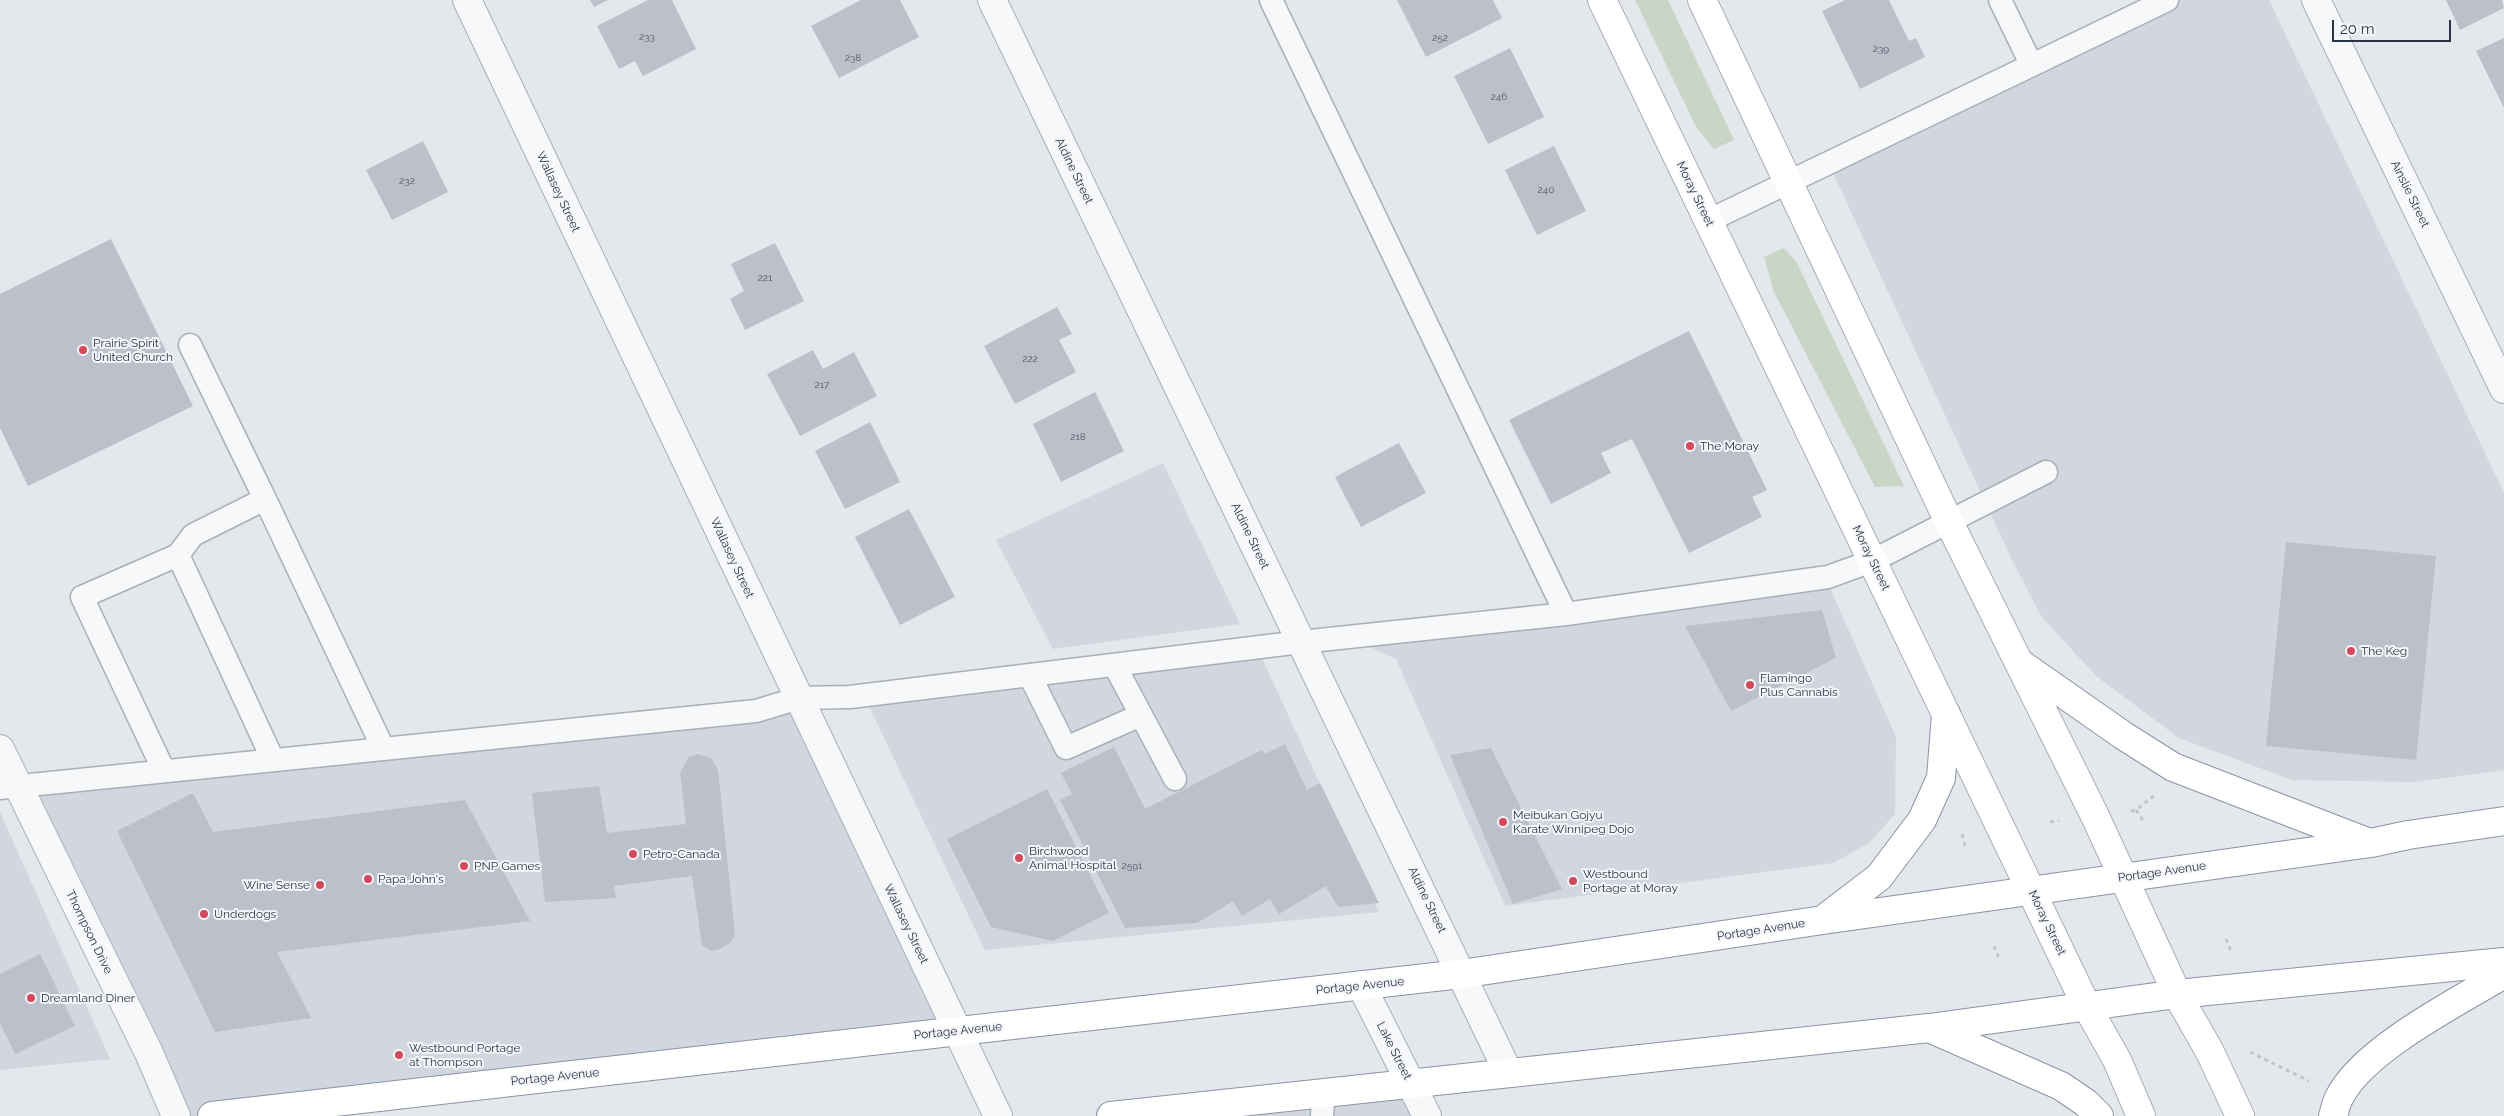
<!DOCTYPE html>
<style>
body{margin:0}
#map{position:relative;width:2504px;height:1116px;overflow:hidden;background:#e4e7ec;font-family:Raleway,sans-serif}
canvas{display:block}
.scale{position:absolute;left:2332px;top:20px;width:119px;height:22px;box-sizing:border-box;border:2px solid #2b3445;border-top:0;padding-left:6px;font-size:15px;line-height:18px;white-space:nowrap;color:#2b3445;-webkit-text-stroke:4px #f4f6f9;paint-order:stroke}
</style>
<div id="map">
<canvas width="2504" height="1116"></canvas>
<div class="scale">20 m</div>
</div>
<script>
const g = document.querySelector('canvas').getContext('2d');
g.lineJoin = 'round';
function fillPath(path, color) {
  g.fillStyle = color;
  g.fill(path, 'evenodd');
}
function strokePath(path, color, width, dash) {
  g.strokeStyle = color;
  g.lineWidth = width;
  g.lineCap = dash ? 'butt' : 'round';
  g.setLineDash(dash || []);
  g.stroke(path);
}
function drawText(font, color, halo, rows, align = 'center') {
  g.font = font + ' Raleway,sans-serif';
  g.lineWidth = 4;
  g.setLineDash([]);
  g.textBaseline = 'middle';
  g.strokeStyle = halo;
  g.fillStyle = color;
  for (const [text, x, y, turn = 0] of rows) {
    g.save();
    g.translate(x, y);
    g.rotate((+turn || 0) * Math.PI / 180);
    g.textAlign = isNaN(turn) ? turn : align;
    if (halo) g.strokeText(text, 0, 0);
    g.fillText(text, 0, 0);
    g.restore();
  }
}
fillPath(new Path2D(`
 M2171 0H2269L2504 493V770L2415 782 2292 780 2179 738 2096 676 2041 616 2012 560 1829 164Z
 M1163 463 1240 624 1053 649 996 540Z
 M1827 581 1896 737 1895 814 1869 843 1833 863 1505 906 1396 659 1351 638Z
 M1261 656 1379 912 985 950 868 704Z
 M799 698 956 1032 212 1116H176L31 790Z
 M0 812 110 1059 0 1070Z
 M1411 1083 1427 1116H1111Z`), '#d2d6de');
fillPath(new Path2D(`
 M1635 0H1668L1734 140 1714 149 1696 127Z
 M1784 248 1797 263 1904 486 1875 487 1774 292 1764 257Z`), '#c9d6c5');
fillPath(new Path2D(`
 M590 0H608L594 7Z
 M648 0H672L696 49 643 76 635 61 619 69 597 26Z
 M861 0H900L919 37 839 78 811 26Z
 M1397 0H1493L1502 18 1426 57Z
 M1845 0H1889L1909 41 1916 38 1925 57 1860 89 1822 11Z
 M2446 0H2502L2504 8 2460 30Z
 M2504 38V108L2476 51Z
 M1510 48 1544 117 1488 144 1454 76Z
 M423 141 448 192 392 220 366 170Z
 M1554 146 1586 211 1537 235 1505 170Z
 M111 239 193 406 28 486 0 428V294Z
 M775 243 804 301 745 330 730 299 744 291 731 264Z
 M1057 307 1072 334 1059 340 1076 372 1015 404 984 346Z
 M1689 331 1767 490 1752 497 1762 517 1689 553 1632 439 1601 453 1611 473 1551 504 1509 420Z
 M813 350 823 369 854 352 877 396 800 436 767 374Z
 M1095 392 1124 451 1061 482 1033 424Z
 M870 422 900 482 845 509 815 451Z
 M1399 443 1426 493 1361 527 1335 477Z
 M909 509 955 597 900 625 855 537Z
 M2286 542 2436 556 2416 760 2266 746Z
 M1822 610 1836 658 1731 711 1685 626Z
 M1285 744 1307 790 1320 783 1379 903 1338 907 1326 886 1279 914 1270 899 1242 916 1233 901 1197 923 1125 928 1060 800 1072 794 1061 773 1114 747 1145 809 1262 750 1265 754Z
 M1491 748 1562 889 1513 904 1450 755Z
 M698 754 711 758 718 770 735 935 731 942 720 949 712 951 702 945 692 876 614 886 616 898 545 902 532 793 599 786 607 833 686 824 680 773 689 757Z
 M1047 789 1109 913 1053 941 991 927 947 839Z
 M193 793 213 832 465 800 530 921 277 952 311 1018 215 1032 117 831Z
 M40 954 75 1026 15 1054 0 1023V974Z`), '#bbc0ca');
const lane = new Path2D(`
 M1271 0 1566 614
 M2000 0 2031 64
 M1708 221 2167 0
 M190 345 265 499
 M178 555 273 760
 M1115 666 1175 779
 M1030 676 1066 748 1141 715
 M164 771 82 597 178 555 193 535 265 499 383 748
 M0 788 756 711 799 698 850 697 1301 642 1566 614 1828 577 1872 561 2046 472
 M1322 1116 1324 1092`);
const street = new Path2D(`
 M467 0 998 1116
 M992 0 1508 1072
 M2316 0 2504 389
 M0 749 149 1053 176 1116
 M1361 985 1427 1116`);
const secondary = new Path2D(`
 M1602 0 2086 1005 2117 1060 2141 1116
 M1702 0 1949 522 2095 816 2177 994 2210 1052 2240 1116`);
const highway = new Path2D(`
 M2021 664 2124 736 2173 767 2367 842
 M1824 919 1879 877 1922 820 1941 778 1946 714
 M1929 1028 2061 1086 2086 1103 2099 1116
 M212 1116 1461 974 1823 920 2371 843 2408 835 2504 821
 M1111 1116 1929 1028 2177 994 2504 962
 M2333 1116C2335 1110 2336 1103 2339 1098 2362 1050 2459 1001 2504 974`);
strokePath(lane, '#a9aeb7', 25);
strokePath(street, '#a9aeb7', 30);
strokePath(secondary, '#a9aeb7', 30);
strokePath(highway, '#8b94a3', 30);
strokePath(new Path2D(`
 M2136 810 2145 823
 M2131 811 2136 810 2155 795
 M2050 822 2059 821
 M1962 834 1966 850
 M2226 939 2231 951
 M1994 946 1999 958
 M2250 1052 2309 1081`), '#c2c5cb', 3, [4, 4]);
strokePath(lane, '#f7f8fa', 22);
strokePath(street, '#f7f8fa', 28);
strokePath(secondary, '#fff', 28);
strokePath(highway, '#fff', 28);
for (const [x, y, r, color] of [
 [83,350,5,"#d1495b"],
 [1690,446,5,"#d1495b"],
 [2351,651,5,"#d1495b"],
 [1750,685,5,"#d1495b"],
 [1503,822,5,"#d1495b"],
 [633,854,5,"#d1495b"],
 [1019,858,5,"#d1495b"],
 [464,866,5,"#d1495b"],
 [368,879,5,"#d1495b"],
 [1573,881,5,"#d1495b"],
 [320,885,5,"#d1495b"],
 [204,914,5,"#d1495b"],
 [31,998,5,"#d1495b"],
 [399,1055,5,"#d1495b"]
]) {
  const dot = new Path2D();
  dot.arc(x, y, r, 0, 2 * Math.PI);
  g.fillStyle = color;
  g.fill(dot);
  strokePath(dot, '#f4f6f9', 2);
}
drawText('10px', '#4f5766', null, [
 ["233",647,37],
 ["252",1440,38],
 ["239",1881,49],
 ["238",853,58],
 ["246",1499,97],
 ["232",407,181],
 ["240",1546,190],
 ["221",765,278],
 ["222",1030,359],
 ["217",822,385],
 ["218",1078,437],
 ["2591",1132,866]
]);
drawText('12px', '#2b3445', '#f4f6f9', [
 ["Aldine Street",1074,171,64],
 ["Wallasey Street",558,192,65],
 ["Moray Street",1695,194,64],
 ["Ainslie Street",2410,194,64],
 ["Aldine Street",1250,536,64],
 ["Wallasey Street",732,558,65],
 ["Moray Street",1871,558,64],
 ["Portage Avenue",2162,872,-8],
 ["Aldine Street",1427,900,64],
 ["Moray Street",2047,923,64],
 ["Wallasey Street",906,924,64],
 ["Portage Avenue",1761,930,-9],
 ["Thompson Drive",89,932,64],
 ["Portage Avenue",1360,986,-6],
 ["Portage Avenue",958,1031,-6],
 ["Lake Street",1394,1051,63],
 ["Portage Avenue",555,1077,-6]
]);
drawText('12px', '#2b3445', '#f4f6f9', [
 ["Prairie Spirit",93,343],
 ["United Church",93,357],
 ["The Moray",1700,446],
 ["The Keg",2361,651],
 ["Flamingo",1760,678],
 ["Plus Cannabis",1760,692],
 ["Meibukan Gojyu",1513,815],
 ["Karate Winnipeg Dojo",1513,829],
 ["Birchwood",1029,851],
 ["Animal Hospital",1029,865],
 ["Petro-Canada",643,854],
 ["PNP Games",474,866],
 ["Westbound",1583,874],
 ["Portage at Moray",1583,888],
 ["Papa John's",378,879],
 ["Wine Sense",310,885,"right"],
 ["Underdogs",214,914],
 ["Dreamland Diner",41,998],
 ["Westbound Portage",409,1048],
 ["at Thompson",409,1062]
], 'left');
</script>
